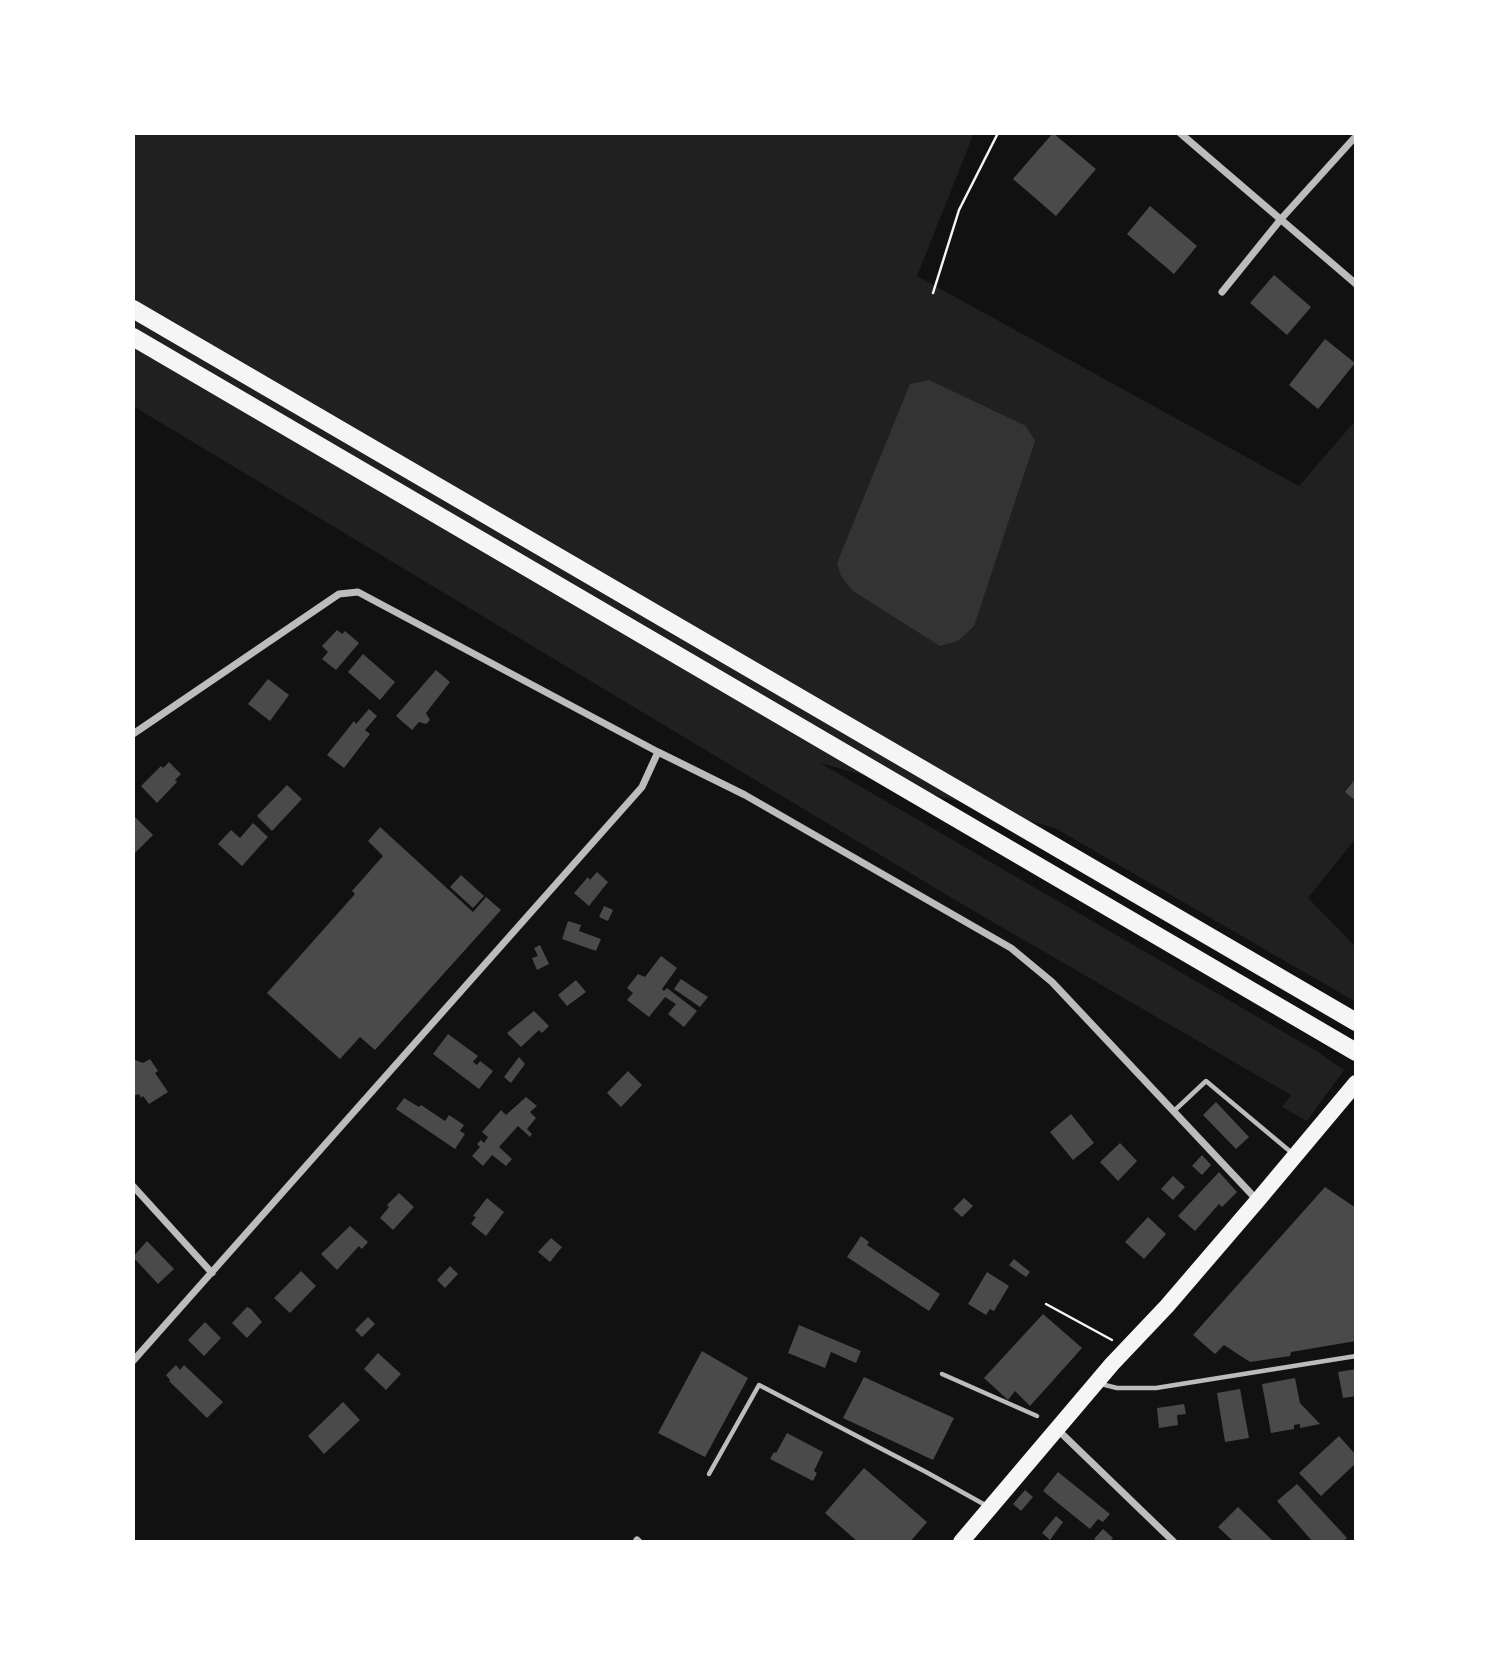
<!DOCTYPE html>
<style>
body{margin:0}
#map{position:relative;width:1489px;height:1675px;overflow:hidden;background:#111;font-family:"Times New Roman",serif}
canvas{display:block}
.frame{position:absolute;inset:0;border:135px solid #fff;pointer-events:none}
</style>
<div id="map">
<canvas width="1489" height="1675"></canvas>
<div class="frame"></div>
</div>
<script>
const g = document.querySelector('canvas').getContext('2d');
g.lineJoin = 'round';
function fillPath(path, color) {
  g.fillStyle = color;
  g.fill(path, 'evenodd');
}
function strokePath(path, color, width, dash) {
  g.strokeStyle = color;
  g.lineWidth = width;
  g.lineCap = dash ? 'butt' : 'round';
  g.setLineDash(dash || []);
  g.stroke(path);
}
fillPath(new Path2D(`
 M133 133H974L917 276 1299 486 1356 420V838L1308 898 1356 947V1002L1055 828 820 763 1318 1052 1344 1070 1307 1121 1282 1107 1291 1095 955 900 133 406Z`), '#202020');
fillPath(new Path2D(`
 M929 380 1026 426 1035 441 974 626 958 641 940 646 853 591 841 576 837 563 910 384Z`), '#333');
fillPath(new Path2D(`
 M1053 133 1096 169 1056 216 1013 179Z
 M1150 206 1197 246 1174 274 1127 234Z
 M1274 275 1311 307 1287 335 1250 303Z
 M1325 339 1355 363 1318 409 1289 385Z
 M337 630 342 634 345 631 359 643 336 670 322 659 328 652 322 646Z
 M363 654 395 682 380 700 348 672Z
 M436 670 450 682 426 713 430 720 426 724 419 722 412 730 396 716Z
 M268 679 289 695 270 721 248 704Z
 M369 709 377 716 365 730 370 734 344 768 327 755 354 721 356 724Z
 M169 762 181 774 175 780 177 782 157 803 141 786 161 766 163 768Z
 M1356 778V801L1345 792Z
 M287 785 302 799 272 831 257 816Z
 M135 817 153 835 133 855V819Z
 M253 823 268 837 242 866 218 844 231 830 240 838Z
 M380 827 473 912 486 897 501 910 375 1050 360 1037 340 1059 267 993 355 894 352 891 383 856 368 841Z
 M597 872 608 882 589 906 574 893 588 877 590 880Z
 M461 875 484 896 473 908 450 887Z
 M604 906 613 910 608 921 599 917Z
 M568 921 581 925 579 931 601 939 596 951 562 939Z
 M540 945 549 964 537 970 532 958 538 956 534 948Z
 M661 956 677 968 662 989 664 991 667 988 697 1011 684 1027 668 1014 676 1004 665 997 649 1017 627 1000 633 993 627 988 638 974 645 977Z
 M681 979 708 997 700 1007 674 989Z
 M576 980 586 992 567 1006 558 995Z
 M534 1011 549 1026 542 1033 539 1030 521 1047 507 1033Z
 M448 1034 478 1056 473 1062 477 1065 480 1061 493 1071 479 1089 433 1054Z
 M519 1057 525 1064 511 1083 504 1077Z
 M133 1059 143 1063 150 1059 158 1071 155 1073 168 1092 149 1104 143 1096 141 1098 139 1094 133 1096Z
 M628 1071 642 1085 621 1107 607 1093Z
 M526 1097 537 1106 530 1112 536 1118 527 1129 532 1134 530 1137 518 1126 499 1147 512 1159 506 1166 492 1155 483 1166 472 1156 480 1147 477 1144 481 1140 484 1143 488 1137 482 1132 501 1110 506 1115Z
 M404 1098 419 1107 421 1105 445 1121 449 1115 464 1125 460 1131 465 1134 455 1149 396 1109Z
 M1216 1102 1249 1137 1236 1149 1203 1115Z
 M1071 1114 1094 1143 1073 1160 1050 1132Z
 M1120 1143 1137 1161 1118 1181 1100 1162Z
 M1202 1155 1211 1165 1202 1175 1192 1166Z
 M1219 1172 1237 1192 1222 1207 1219 1204 1195 1231 1178 1216Z
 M1173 1176 1185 1187 1173 1200 1161 1189Z
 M1325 1187 1356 1208V1341L1291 1352 1290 1356 1250 1362 1224 1345 1215 1354 1193 1335Z
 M399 1193 414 1207 393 1230 380 1218 389 1207 387 1205Z
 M487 1198 504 1212 486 1236 471 1224 476 1217 473 1216Z
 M964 1198 973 1206 962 1217 953 1209Z
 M1148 1217 1166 1234 1144 1259 1125 1242Z
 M350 1226 368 1242 362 1249 359 1246 337 1270 321 1254Z
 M861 1236 869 1242 867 1245 940 1294 929 1311 847 1257Z
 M551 1238 562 1247 550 1262 538 1252Z
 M147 1241 174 1269 158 1284 133 1257Z
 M1014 1259 1030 1272 1026 1277 1009 1265Z
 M450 1266 458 1274 445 1288 437 1280Z
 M301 1271 316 1286 290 1313 274 1298Z
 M987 1272 1009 1286 994 1311 990 1309 986 1315 968 1304Z
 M247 1307 251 1309 262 1322 247 1338 232 1323Z
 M1043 1314 1082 1348 1030 1406 1015 1391 1008 1400 984 1378Z
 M368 1317 375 1324 362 1337 355 1330Z
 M205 1322 221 1338 204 1356 188 1340Z
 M799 1325 861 1351 856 1363 831 1352 825 1368 788 1353Z
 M702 1351 748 1378 705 1457 658 1433Z
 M378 1353 401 1374 386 1390 364 1369Z
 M176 1365 180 1370 184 1365 223 1402 207 1418 169 1381 170 1380 166 1375Z
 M1356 1369V1396L1343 1398 1338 1372Z
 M864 1377 954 1418 933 1460 843 1418Z
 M1295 1378 1300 1403 1320 1424 1300 1428V1424L1294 1425V1429L1271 1433 1262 1384Z
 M1240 1389 1249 1438 1225 1442 1217 1393Z
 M343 1402 360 1420 324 1454 308 1436Z
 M1184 1404 1186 1414 1177 1415 1178 1425 1159 1428 1157 1408Z
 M787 1433 823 1452 814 1471 817 1473 813 1481 770 1459 774 1452 776 1453Z
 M1339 1436 1356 1455V1463L1321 1496 1299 1473Z
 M864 1468 927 1522 910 1542H858L825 1513Z
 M1058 1472 1110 1514 1103 1522 1098 1519 1090 1529 1043 1491Z
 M1297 1484 1347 1538 1342 1542H1313L1277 1501Z
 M1025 1490 1033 1497 1021 1511 1013 1504Z
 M1238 1507 1274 1542H1234L1218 1527Z
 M1056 1516 1063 1522 1050 1540 1042 1533Z
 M1103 1529 1113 1538 1110 1542H1098L1094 1539Z`), '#4a4a4a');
strokePath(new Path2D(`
 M933 293 959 210 998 133
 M1046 1304 1112 1340`), '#f5f5f5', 2.5);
strokePath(new Path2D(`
 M1174 1111 1206 1081 1292 1153
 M942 1374 1037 1416
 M1101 1384 1117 1388H1156L1356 1356
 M709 1474 759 1385 926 1472 987 1506`), '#bcbcbc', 4.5);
strokePath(new Path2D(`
 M1180 133 1356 284
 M1222 292 1281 219 1356 136
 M133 734 339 594 358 592 658 752 745 795 1011 948 1052 982 1257 1200
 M133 1186 212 1273
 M133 1361 642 787 658 752
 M1058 1430 1174 1542
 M637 1540 639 1542`), '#bcbcbc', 7);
strokePath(new Path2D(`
 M961 1542 1112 1364 1167 1306 1258 1200 1356 1083`), '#f5f5f5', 16);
strokePath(new Path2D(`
 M133 309 1356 1022
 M133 337 1356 1052`), '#f5f5f5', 18);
</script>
